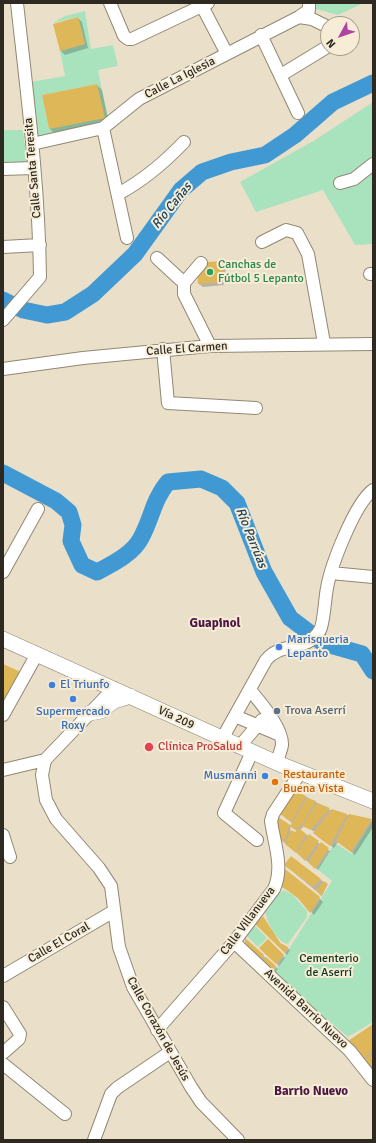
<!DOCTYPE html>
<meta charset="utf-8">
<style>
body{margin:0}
#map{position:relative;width:376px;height:1143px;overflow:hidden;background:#eae0ca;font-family:Signika,sans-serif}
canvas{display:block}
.frame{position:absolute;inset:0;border:4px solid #2e2a22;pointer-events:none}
.north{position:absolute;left:320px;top:16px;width:40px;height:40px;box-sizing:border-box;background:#f7edd7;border:1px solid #a79f8f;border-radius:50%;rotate:230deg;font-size:11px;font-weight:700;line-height:16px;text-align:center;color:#2e2a22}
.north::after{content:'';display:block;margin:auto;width:14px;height:18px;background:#b143a1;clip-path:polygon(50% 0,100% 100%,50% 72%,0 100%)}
</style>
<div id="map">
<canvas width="376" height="1143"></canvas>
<div class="frame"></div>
<div class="north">N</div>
</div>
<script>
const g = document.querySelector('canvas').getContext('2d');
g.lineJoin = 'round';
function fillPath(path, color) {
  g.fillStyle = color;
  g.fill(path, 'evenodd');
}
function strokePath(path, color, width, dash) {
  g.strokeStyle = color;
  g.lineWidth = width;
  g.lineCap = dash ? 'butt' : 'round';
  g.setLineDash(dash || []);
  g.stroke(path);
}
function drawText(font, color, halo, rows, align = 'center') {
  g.font = font + ' Signika,sans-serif';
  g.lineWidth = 4;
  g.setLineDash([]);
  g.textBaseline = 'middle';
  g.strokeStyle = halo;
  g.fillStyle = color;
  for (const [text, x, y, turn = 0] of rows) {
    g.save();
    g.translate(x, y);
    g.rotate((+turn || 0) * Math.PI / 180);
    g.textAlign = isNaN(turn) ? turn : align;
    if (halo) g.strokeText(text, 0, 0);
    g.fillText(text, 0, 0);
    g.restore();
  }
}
fillPath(new Path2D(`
 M314 3H364L338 15 316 9Z
 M85 11 91 49 113 45 118 66 98 70 108 119 38 139 30 82 65 76 60 51 85 44 78 17 53 23 65 16ZM97 84 104 118 49 129 42 95Z
 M373 102V244L355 245 323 190 256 212 240 182 315 140Z
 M3 130H23L27 163H3Z
 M373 820V1022L348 1037 273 974 332 881 317 869 335 843 352 854Z
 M284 890 293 895 307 911V917L288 944C276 942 267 922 265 911L271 900Z
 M255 926 267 938 258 947 246 935Z`), '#a9e3be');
fillPath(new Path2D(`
 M78 18 82 22 88 48 65 55 61 51 54 25Z
 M97 85 102 90 109 123 55 134 50 129 43 96Z
 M222 262 225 266 226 277H223L224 285 203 287 199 284Z
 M305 796 332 811 373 821V827L355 855 338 842 334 848 318 837 315 832 304 826 300 830 330 851 318 870 281 840 289 824 291 826 292 823 281 814ZM291 826 297 831 296 833 290 831Z
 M285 865 320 879 327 885 322 896Z
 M283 886 319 898 323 902 314 915 300 900Z
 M265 920 281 944 290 950 287 955 256 924Z
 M246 940 278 969 274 974 265 966Z
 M268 941 285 958 279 966 260 948Z
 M373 1025V1070L349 1041Z`), '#0003');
strokePath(new Path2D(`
 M3 300 23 310 47 315 65 312 93 294 135 254 181 190 202 172 231 162 265 155 295 135 333 102 373 83
 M3 473 56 501 69 512 73 525 71 541 82 565 97 572C112 564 133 554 141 538 152 518 153 500 168 482L201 479 222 488 237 503 264 572 290 618 323 643 362 654 373 671`), '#4199d4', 17);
fillPath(new Path2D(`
 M78 17 85 44 60 51 53 24Z
 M97 84 105 118 49 129 42 95Z
 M222 261 223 274H220V282L198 284 197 271 207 262Z
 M3 664 21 672 3 706Z
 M293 789 306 796 291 822 280 814Z
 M307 798 316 801 303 823 295 830 290 826Z
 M317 803 330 808 311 830 302 826Z
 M332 809 347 814 330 846 313 833Z
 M349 814 372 819 351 852 336 841Z
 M278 817 289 824 288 827 289 829 284 842 278 838 275 823Z
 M299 828 306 834 296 853 285 844 291 830 295 832Z
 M309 834 319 841 305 861 297 853Z
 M321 842 329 848 315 869 308 862Z
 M291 856 321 879 313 887 284 865Z
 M285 869 320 897 310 913 297 897 282 887Z
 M324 881 328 884 321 896 316 890Z
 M263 916 280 943 288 947 285 953 255 924Z
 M245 938 264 955 260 962 245 949Z
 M268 939 284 955 276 964 259 948Z
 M266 957 276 966 272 972 261 963Z
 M373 1024V1050L364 1059 348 1041Z
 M373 1053V1065L370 1068 363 1061Z`), '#deb759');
const minor = new Path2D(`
 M110 3 124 36 128 39H132L208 3
 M202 6 227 54
 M299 17 312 19 328 27
 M261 35 298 113
 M281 75 327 47
 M103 128 127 238
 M32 144 103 128 139 99 299 17 309 10V3
 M3 169 34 168
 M340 183 354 179 373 164
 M118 194C144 180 164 163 184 142
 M262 242 286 230 297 233 308 254 324 343
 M3 247 40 245
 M157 258 184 283
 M201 263 184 283V294L210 346
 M370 274H373
 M3 320 40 277C39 185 27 94 17 3
 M163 349 168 403 256 408
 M3 369 83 358 210 346 373 344
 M3 572 38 509
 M331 573 373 577
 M114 688 45 760 42 775 46 800 56 819 99 868 111 886 119 947 133 987 191 1087 201 1102 238 1140
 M250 690C260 702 283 728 282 745 281 751 278 757 277 763
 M3 715 37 654
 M235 716 280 735
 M222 739 266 660C281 641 307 653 320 630 324 623 325 597 327 588 331 565 355 503 373 490
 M239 747 262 720
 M252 752 224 813 257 840
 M3 770 45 760
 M3 835 10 857
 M234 942 350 1051 373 1080
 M3 976 114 911
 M3 1007 20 1034 19 1039 3 1053
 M157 1030 234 942 274 889C284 867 274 843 271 821L273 814 300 773
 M3 1064 65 1114
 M94 1140 111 1094 117 1088 170 1052`);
const major = new Path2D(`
 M3 639 277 763 373 801
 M90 713 101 711 114 701 130 696`);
strokePath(minor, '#918874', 14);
strokePath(major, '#918874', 16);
strokePath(minor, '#fff', 12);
strokePath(major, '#fff', 15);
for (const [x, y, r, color] of [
 [210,272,4,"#2e9e5b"],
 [279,647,4,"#3f7fe0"],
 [52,685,4,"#3f7fe0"],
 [73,699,4,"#3f7fe0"],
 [277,711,4,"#5c6f8a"],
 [149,747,5,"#e0444e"],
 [265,776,4,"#3f7fe0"],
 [275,782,4,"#e8710a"]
]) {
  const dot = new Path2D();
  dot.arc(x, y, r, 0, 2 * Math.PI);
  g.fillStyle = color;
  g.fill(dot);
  strokePath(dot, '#f7edd7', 1.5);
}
drawText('12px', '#2e2a22', '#f7edd7', [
 ["Calle La Iglesia",180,78,-27],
 ["Calle Santa Teresita",33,168,-95],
 ["Calle El Carmen",187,349,-4],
 ["Vía 209",176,718,25],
 ["Calle Villanueva",248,921,-53],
 ["Calle El Coral",59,943,-30],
 ["Avenida Barrio Nuevo",306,1009,43],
 ["Calle Corazón de Jesús",158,1029,61]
]);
drawText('12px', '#27864d', '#f7edd7', [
 ["Canchas de",218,265],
 ["Fútbol 5 Lepanto",218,279]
], 'left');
drawText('12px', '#366cbe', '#f7edd7', [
 ["Marisqueria",287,640],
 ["Lepanto",287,654],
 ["El Triunfo",60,685],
 ["Supermercado",73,712,"center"],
 ["Roxy",73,726,"center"],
 ["Musmanni",257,776,"right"]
], 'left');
drawText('12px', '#4e5e75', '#f7edd7', [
 ["Trova Aserrí",285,711]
], 'left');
drawText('12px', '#be3a42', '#f7edd7', [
 ["Clínica ProSalud",158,747]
], 'left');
drawText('12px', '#c56008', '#f7edd7', [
 ["Restaurante",283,775],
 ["Buena Vista",283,789]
], 'left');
drawText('12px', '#0d3620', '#f7edd7', [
 ["Cementerio",329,959],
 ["de Aserrí",329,973]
]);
drawText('italic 13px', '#1d425b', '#f7edd7', [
 ["Río Cañas",172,206,-51],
 ["Río Parrúas",251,538,68]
]);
drawText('bold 13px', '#4b1643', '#f7edd7', [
 ["Guapinol",215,624],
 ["Barrio Nuevo",311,1092]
]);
</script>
